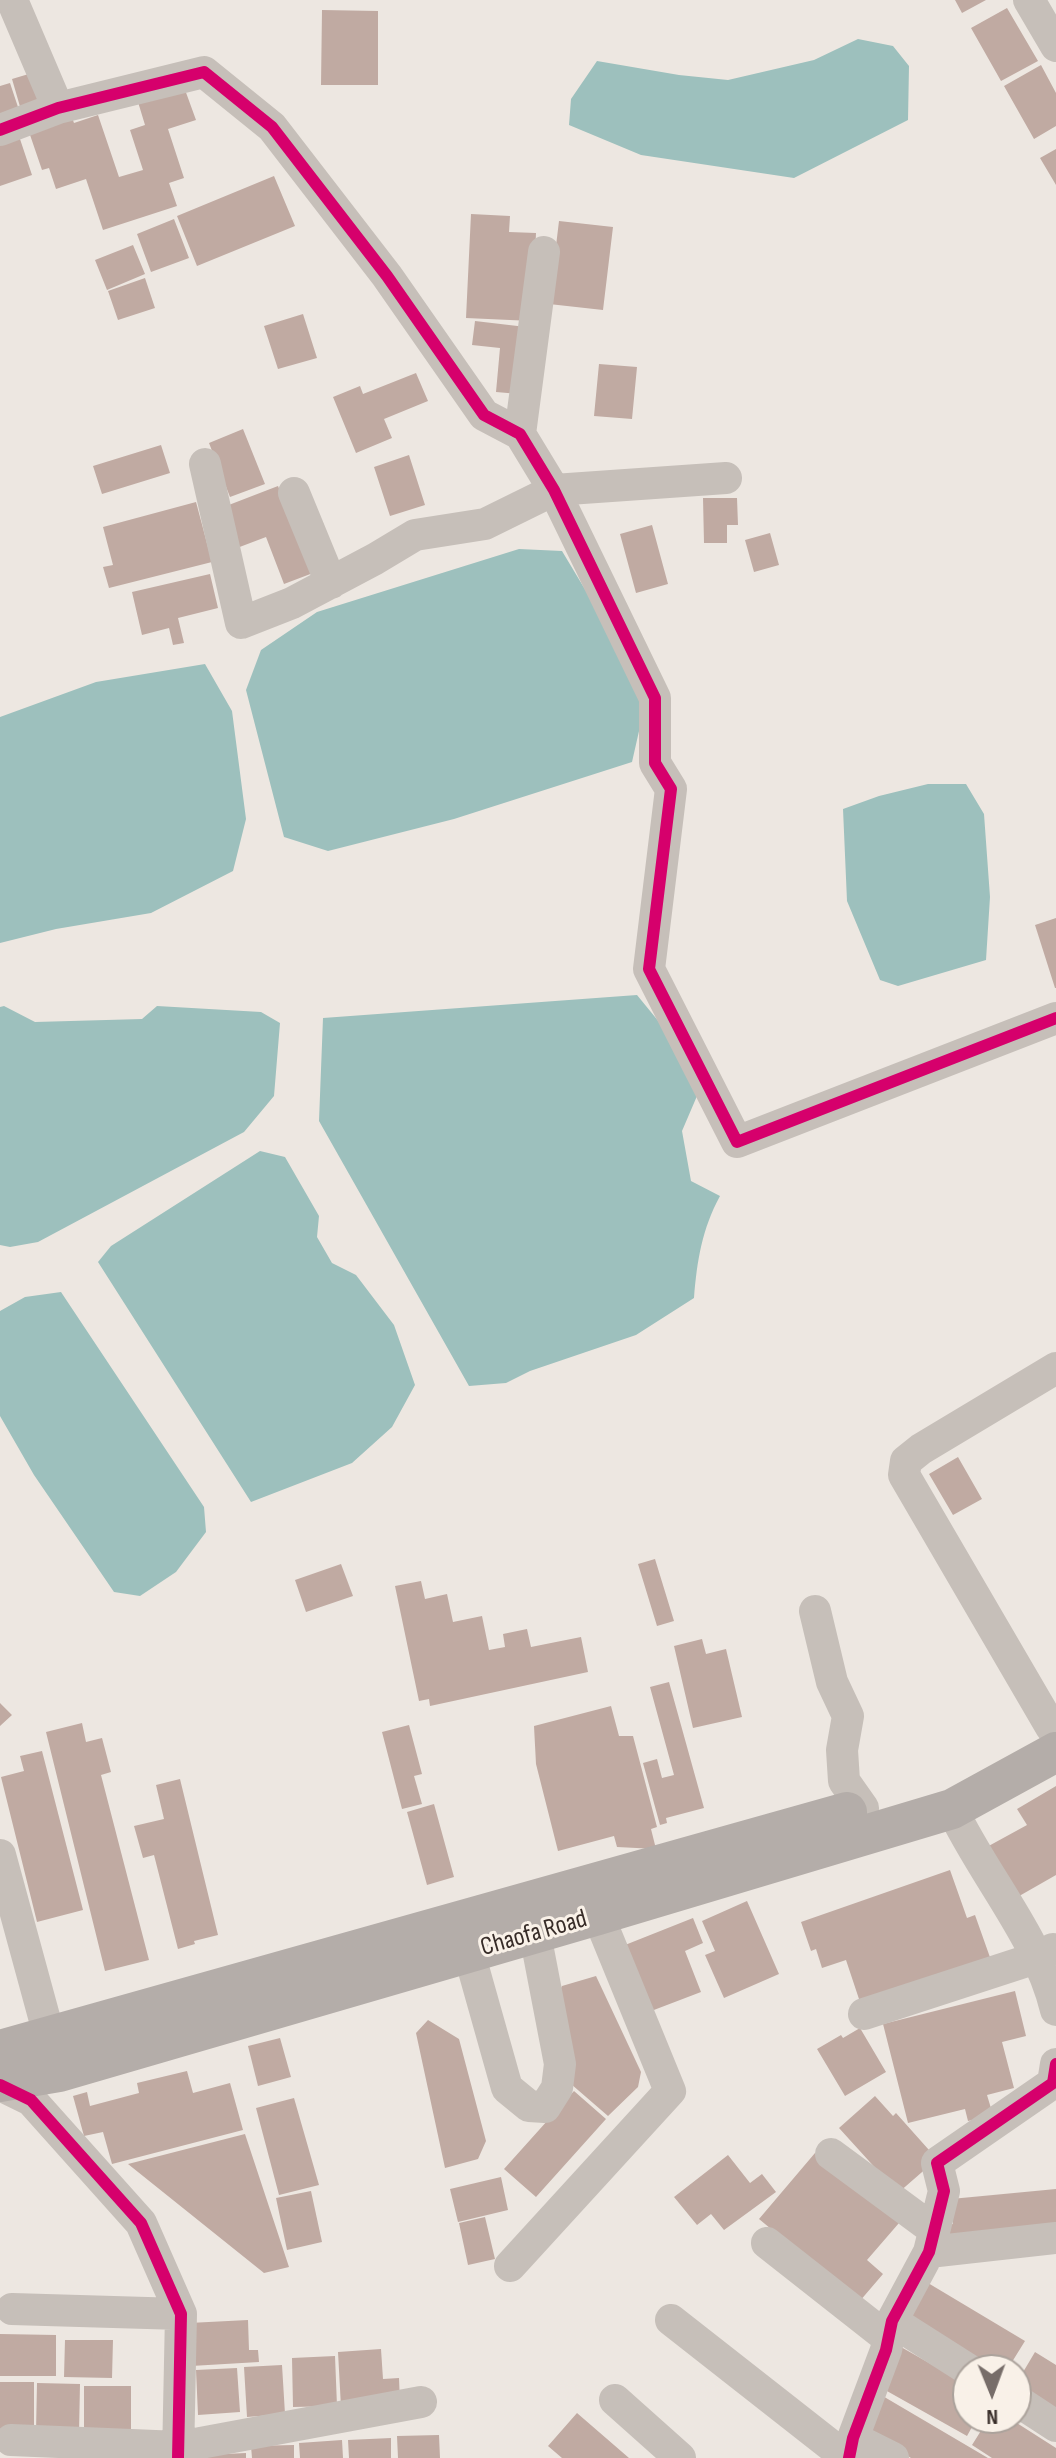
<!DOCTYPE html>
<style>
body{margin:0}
#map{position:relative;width:1056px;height:2458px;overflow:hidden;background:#ede7e1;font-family:"Sofia Sans Condensed",sans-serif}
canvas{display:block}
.north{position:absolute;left:952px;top:2354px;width:80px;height:80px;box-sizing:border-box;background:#f9f1e8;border:2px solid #aba29b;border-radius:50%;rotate:179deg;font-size:22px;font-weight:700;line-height:32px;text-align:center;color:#372c28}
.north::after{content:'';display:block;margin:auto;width:28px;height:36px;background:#776d69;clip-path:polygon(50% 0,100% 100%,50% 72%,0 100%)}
</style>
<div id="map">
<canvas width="1056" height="2458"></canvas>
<div class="north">N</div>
</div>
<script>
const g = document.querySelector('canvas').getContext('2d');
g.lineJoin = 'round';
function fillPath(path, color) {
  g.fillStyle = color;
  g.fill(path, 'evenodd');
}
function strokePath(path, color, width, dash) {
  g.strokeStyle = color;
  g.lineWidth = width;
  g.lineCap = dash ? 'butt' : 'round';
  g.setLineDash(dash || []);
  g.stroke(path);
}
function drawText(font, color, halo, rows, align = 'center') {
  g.font = font + ' "Sofia Sans Condensed",sans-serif';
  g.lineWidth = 6;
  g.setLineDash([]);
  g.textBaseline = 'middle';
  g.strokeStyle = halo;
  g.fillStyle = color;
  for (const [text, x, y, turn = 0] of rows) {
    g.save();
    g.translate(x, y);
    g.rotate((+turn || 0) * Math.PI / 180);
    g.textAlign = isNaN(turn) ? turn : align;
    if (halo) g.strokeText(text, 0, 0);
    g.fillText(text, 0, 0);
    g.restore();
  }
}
fillPath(new Path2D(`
 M858 39 893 46 909 66 908 120 794 178 641 155 569 125 571 99 597 61 679 75 728 80 814 60Z
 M519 549 562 551 607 626 644 709 632 762 454 819 328 851 284 837 246 690 261 650 317 612Z
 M205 664 232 711 246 819 233 871 151 913 56 929 0 943V717L96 682Z
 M928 784H966L984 814 990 897 986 960 898 986 880 980 847 901 843 809 879 796Z
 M637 995 673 1039 697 1096 682 1131 691 1181 720 1196C702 1229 697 1261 694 1298L636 1335 530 1371 506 1383 469 1386 319 1121 323 1018Z
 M4 1006 35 1022 142 1019 157 1006 261 1012 280 1023 274 1096 244 1132 38 1242 10 1247 0 1245V1007Z
 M260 1151 285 1157 319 1216 317 1237 332 1263 356 1275 394 1325 415 1385 392 1427 352 1463 251 1502 98 1262 111 1246Z
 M61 1292 204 1507 206 1532 176 1572 140 1596 114 1592 34 1475 0 1416V1311L25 1297Z`), '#9dc0bd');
fillPath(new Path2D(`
 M955 0H986L962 13Z
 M1007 8 1038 61 1001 81 971 28Z
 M322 10 378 11V85H321Z
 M1041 65 1056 93V126L1034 139 1004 86Z
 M32 73 41 104 21 110 12 79Z
 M10 83 19 110 0 116V86Z
 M184 87 196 120 168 129 184 178 169 183 177 206 103 230 86 179 56 189 49 168 42 170 28 129 71 115 74 123 98 115 119 177 143 170 130 130 145 125 138 102Z
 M17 130 32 175 0 186V136Z
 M1056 149V185L1040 158Z
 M274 176 295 226 197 266 177 216Z
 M471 214 510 216 509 232 536 233 532 321 466 318Z
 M174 219 189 258 151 272 137 234Z
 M559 221 613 227 603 310 549 304Z
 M133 245 145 274 107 290 95 260Z
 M145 278 155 308 118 320 108 291Z
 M303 314 317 358 278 369 264 326Z
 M475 321 526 327 519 394 496 392 500 348 472 345Z
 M599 364 637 367 632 419 594 416Z
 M416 373 428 401 384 419 392 438 356 453 333 397 360 386 363 394Z
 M243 429 265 484 230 497 209 443Z
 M161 445 170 473 102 494 93 466Z
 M409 455 425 505 390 516 374 467Z
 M278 486 313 573 284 584 266 537 237 548 221 508Z
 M703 498H737L738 525H727V543H704Z
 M196 502 212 562 109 588 103 567 113 565 103 527Z
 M652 525 668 584 636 593 620 534Z
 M770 533 779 565 754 572 745 540Z
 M210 574 218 608 178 618 184 643 173 645 169 628 142 635 132 592Z
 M1056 918V988H1055L1035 925Z
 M958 1457 982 1499 953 1515 929 1474Z
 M655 1559 674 1621 657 1626 638 1564Z
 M341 1564 353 1596 306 1612 295 1580Z
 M421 1581 425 1599 447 1594 453 1622 482 1616 489 1650 505 1647 503 1634 527 1629 531 1647 581 1637 588 1672 430 1706 429 1699 419 1701 395 1586Z
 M702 1639 706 1654 726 1649 742 1717 693 1728 674 1646Z
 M669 1682 704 1808 666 1818 667 1823 660 1825 643 1763 657 1759 662 1778 674 1775 650 1687Z
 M0 1703 12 1715 0 1726Z
 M611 1706 619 1736H633L657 1827 651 1829 656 1849 617 1847 614 1836 558 1851 536 1764 534 1726Z
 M82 1723 86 1742 102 1738 111 1772 101 1775 149 1960 105 1971 46 1732Z
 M409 1725 422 1774 414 1776 422 1804 402 1809 382 1732Z
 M42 1751 83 1910 37 1922 1 1777 24 1771 20 1756Z
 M180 1779 218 1935 194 1941 195 1944 178 1949 154 1855 143 1858 134 1826 164 1819 156 1785Z
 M1056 1786V1875L1014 1899 985 1848 1027 1825 1017 1809Z
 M434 1804 454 1877 427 1885 407 1812Z
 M950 1870 967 1918 975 1915 992 1963 862 2008 846 1960 822 1968 816 1949 811 1951 801 1922Z
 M747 1901 779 1974 724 1998 705 1955 715 1951 702 1921Z
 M693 1918 703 1943 685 1951 701 1992 646 2013 620 1947Z
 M596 1976 641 2072 638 2087 608 2116 571 2084 552 2007 562 1986Z
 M1015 1991 1026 2036 1002 2042 1014 2088 987 2095 993 2115 968 2121 965 2109 908 2123 883 2024Z
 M428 2020 459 2039 486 2141 478 2159 445 2168 416 2033Z
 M860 2028 886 2072 845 2096 817 2049 841 2035 843 2038Z
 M280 2038 291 2077 258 2086 248 2046Z
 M187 2071 193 2093 230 2083 243 2130 112 2164 103 2132 84 2136 73 2096 87 2092 90 2106 139 2093 137 2083Z
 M574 2091 606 2119 536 2197 504 2169Z
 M875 2096 893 2116 896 2113 937 2159 898 2193 839 2128Z
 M294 2098 319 2185 279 2195 256 2108Z
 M245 2134 289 2267 264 2273 128 2164Z
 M815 2153 899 2223 867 2260 883 2274 859 2302 759 2219Z
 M728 2155 750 2183 762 2174 776 2192 724 2230 711 2214 697 2225 674 2197Z
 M501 2177 508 2210 458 2222 450 2189Z
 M1056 2189V2233L942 2244 940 2226 953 2224 951 2199Z
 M311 2191 322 2242 287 2250 276 2198Z
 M485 2217 495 2259 468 2265 459 2223Z
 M923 2280 1025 2341 1007 2370H991L901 2317Z
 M248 2320 249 2350H258L259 2362 191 2366 189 2323Z
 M0 2334 56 2335V2376H0Z
 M65 2340H113L112 2378 64 2377Z
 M901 2347 968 2385V2418H977L967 2436 878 2386Z
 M381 2349 383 2379 399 2378 400 2403 341 2407 338 2352Z
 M1035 2352 1056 2365V2414L1016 2391V2384Z
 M335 2356 337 2406 293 2407 292 2358Z
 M282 2365 285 2414 247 2417 244 2367Z
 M237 2368 240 2412 198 2415 196 2370Z
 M0 2382H34V2435H0Z
 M37 2383 80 2384 79 2433 36 2432Z
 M84 2386H131V2433H84Z
 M881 2395 988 2458H911L861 2428Z
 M577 2413 629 2458H562L548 2446Z
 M989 2418H1009L1056 2448V2458H992L972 2445Z
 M439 2435 440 2458H398L397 2436Z
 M391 2438V2458H349L348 2440Z
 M342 2440 343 2458H300L299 2443Z
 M294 2445V2458H252L251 2446Z
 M246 2453V2458H203V2455Z`), '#c0aaa2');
strokePath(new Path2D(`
 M12 0 58 108
 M1029 0 1056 46
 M0 130 58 108 204 72 272 127 387 276 484 415 520 434 554 490 655 698V763L671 789 649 969 737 1142 1056 1018
 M520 434 544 252
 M205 464 241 623 292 603 375 559 415 535 485 524 554 490 726 478
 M294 493 331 583
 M815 1611 832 1682 848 1716 842 1750 844 1781 863 1808
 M1051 1727 904 1475 906 1461 921 1449 1056 1368
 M952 1809C983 1875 1039 1938 1056 2010
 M0 1855 55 2057
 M469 1953 507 2088 529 2106 545 2107 557 2088 560 2064 535 1934
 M864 2014 1036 1958 1053 1949
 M0 2085 31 2100 141 2223 181 2314 178 2458
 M831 2154 934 2230
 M767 2243 889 2339
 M929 2252 1056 2238
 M510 2266 670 2091 598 1915
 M12 2309 181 2314
 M671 2320 847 2458
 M892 2321 969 2370
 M615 2400 680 2458
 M1016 2400 1056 2426
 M853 2438 893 2458
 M11 2440 179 2447 421 2402
 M849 2458 853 2438 886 2350 892 2321 929 2252 944 2191 937 2163 1053 2083 1056 2064`), '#c6bfb9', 32);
strokePath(new Path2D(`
 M0 2050 847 1812
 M0 2082 59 2072 598 1915 952 1809 1056 1752`), '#b4ada9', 40);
strokePath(new Path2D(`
 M0 130 58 108 204 72 272 127 387 276 484 415 520 434 554 490 655 698V763L671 789 649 969 737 1142 1056 1018
 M0 2085 31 2100 141 2223 181 2314 178 2458
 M849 2458 853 2438 886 2350 892 2321 929 2252 944 2191 937 2163 1053 2083 1056 2064`), '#d6006c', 12);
drawText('26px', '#372c28', '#f9f1e8', [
 ["Chaofa Road",534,1934,-16]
]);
</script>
